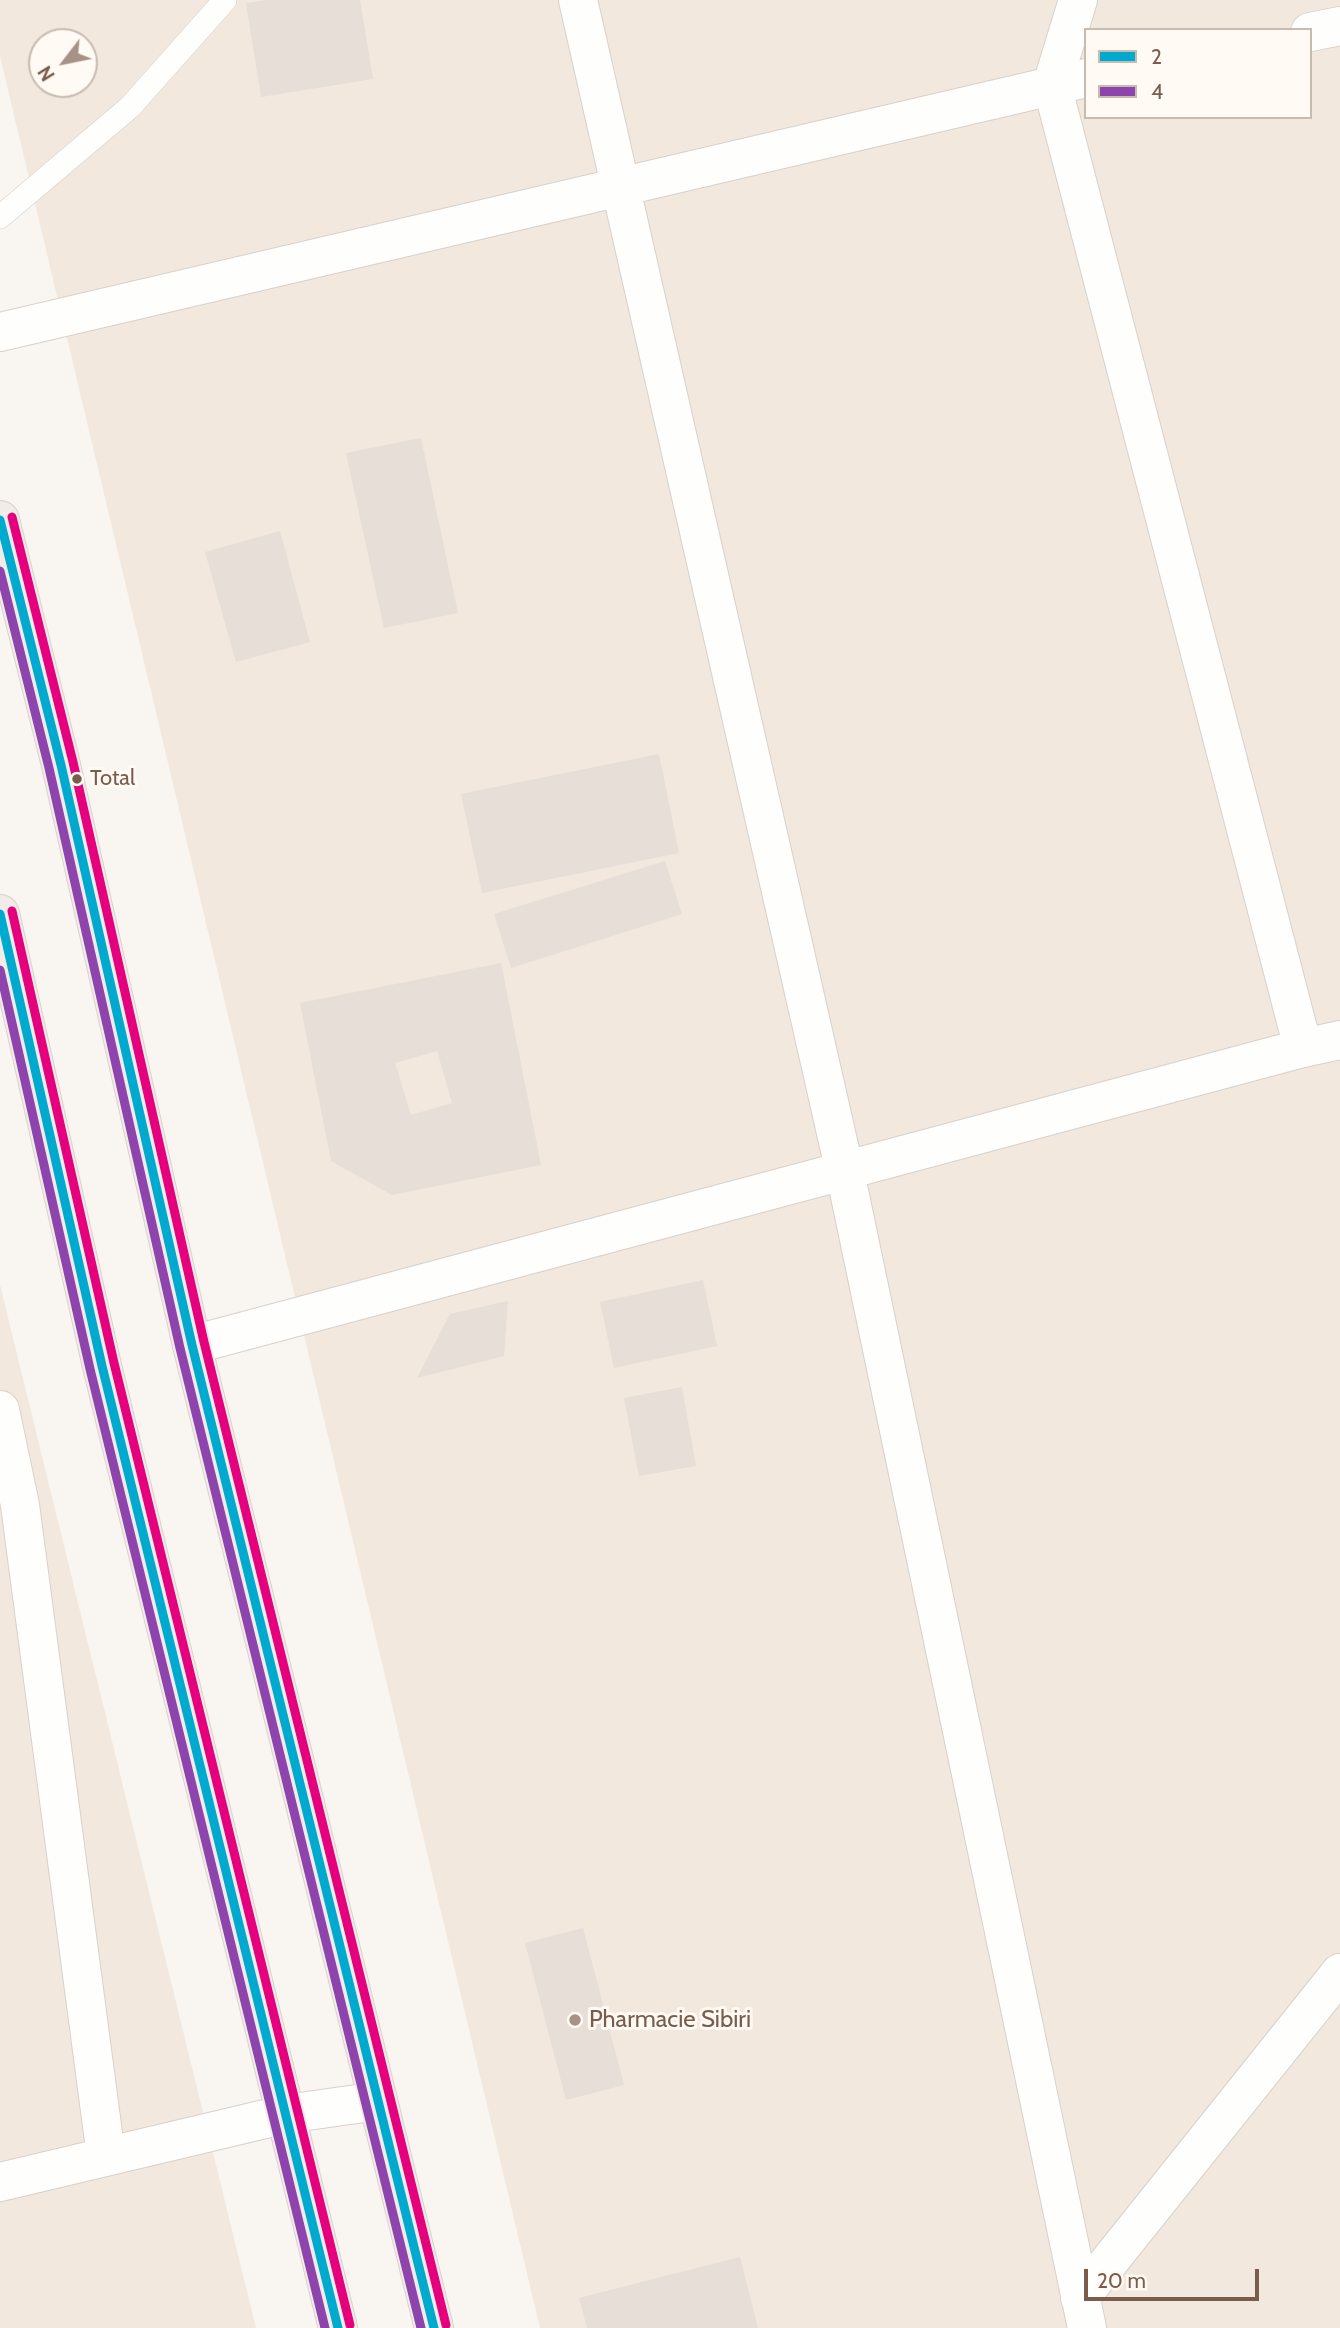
<!DOCTYPE html>
<style>
body{margin:0}
#map{position:relative;width:1340px;height:2328px;overflow:hidden;background:#f9f5f0;font-family:Cabin,sans-serif}
canvas{display:block}
.legend{position:absolute;left:1084px;top:28px;width:228px;height:91px;box-sizing:border-box;background:#fffaf3;border:2px solid #cabbb1;margin:0;padding:9px 12px;list-style:none;font-size:21px;color:#7a5c4d}
.legend li{display:flex;align-items:center;gap:14px;height:35px}
.legend b{width:35px;border:2px solid #cabbb1}
.north{position:absolute;left:28px;top:28px;width:70px;height:70px;box-sizing:border-box;background:#fffaf3;border:2px solid #cabbb1;border-radius:50%;rotate:238deg;font-size:19px;font-weight:700;line-height:28px;text-align:center;color:#7a5c4d}
.north::after{content:'';display:block;margin:auto;width:24px;height:32px;background:#a69286;clip-path:polygon(50% 0,100% 100%,50% 72%,0 100%)}
.scale{position:absolute;left:1084px;top:2269px;width:175px;height:32px;box-sizing:border-box;border:4px solid #7a5c4d;border-top:0;padding-left:9px;font-size:21px;line-height:24px;white-space:nowrap;color:#7a5c4d;-webkit-text-stroke:5px #fffaf3;paint-order:stroke}
</style>
<div id="map">
<canvas width="1340" height="2328"></canvas>
<ul class="legend">
<li><b style="height:9px;background:#00a9ce"></b>2</li>
<li><b style="height:9px;background:#8e44ad"></b>4</li>
</ul>
<div class="north">N</div>
<div class="scale">20 m</div>
</div>
<script>
const g = document.querySelector('canvas').getContext('2d');
g.lineJoin = 'round';
function fillPath(path, color) {
  g.fillStyle = color;
  g.fill(path, 'evenodd');
}
function strokePath(path, color, width, dash) {
  g.strokeStyle = color;
  g.lineWidth = width;
  g.lineCap = dash ? 'butt' : 'round';
  g.setLineDash(dash || []);
  g.stroke(path);
}
function drawText(font, color, halo, rows, align = 'center') {
  g.font = font + ' Cabin,sans-serif';
  g.lineWidth = 6;
  g.setLineDash([]);
  g.textBaseline = 'middle';
  g.strokeStyle = halo;
  g.fillStyle = color;
  for (const [text, x, y, turn = 0] of rows) {
    g.save();
    g.translate(x, y);
    g.rotate((+turn || 0) * Math.PI / 180);
    g.textAlign = isNaN(turn) ? turn : align;
    if (halo) g.strokeText(text, 0, 0);
    g.fillText(text, 0, 0);
    g.restore();
  }
}
fillPath(new Path2D(`
 M0 0H1340V2328H540L0 56ZM1086 30H1310V117H1086ZM42 42H84V84H42Z
 M0 1285 256 2328H0Z`), '#f2e8de');
fillPath(new Path2D(`
 M267 0H360L373 79 261 97 246 3Z
 M421 438 458 613 384 628 346 453Z
 M280 531 310 642 236 662 205 552Z
 M659 754 679 853 482 893 461 794Z
 M665 861 682 914 511 968 494 914Z
 M501 963 541 1165 392 1195 331 1161 300 1003ZM437 1051 452 1103 411 1115 395 1063Z
 M703 1280 717 1346 614 1368 600 1302Z
 M508 1301 504 1356 417 1378 450 1314Z
 M682 1387 696 1466 639 1476 624 1398Z
 M583 1928 624 2085 566 2100 525 1943Z
 M740 2257 758 2328H587L579 2298Z`), '#e6ded7');
const service = new Path2D(`
 M0 217 130 107 225 0`);
const minor = new Path2D(`
 M578 0 845 1172 1087 2328
 M1078 0 1052 85 1303 1048
 M1310 32 1340 26
 M0 332 1086 78
 M192 1345 1303 1048 1340 1040
 M0 1410 20 1505 106 2156
 M0 2182 286 2114 378 2101
 M1080 2298 1340 1973`);
const trunk = new Path2D(`
 M0 520 61 765 192 1345 434 2328
 M0 914 102 1366 338 2328`);
strokePath(service, '#d7d1cb', 24);
strokePath(minor, '#d7d1cb', 40);
strokePath(trunk, '#dad1cc', 40);
strokePath(service, '#fefefd', 23);
strokePath(minor, '#fefefd', 38);
strokePath(trunk, '#f2ece8', 38);
strokePath(new Path2D(`
 M0 520 61 765 192 1345 434 2328
 M0 914 102 1366 338 2328`), '#00a9ce', 9);
strokePath(new Path2D(`
 M0 571 49 768 180 1348 421 2328
 M0 970 90 1369 325 2328`), '#8e44ad', 9);
strokePath(new Path2D(`
 M12 517 73 762 204 1342 446 2325
 M12 911 114 1363 350 2325`), '#e5007d', 9);
for (const [x, y, r, color] of [
 [77,779,6,"#7a5c4d"],
 [575,2020,7,"#a69286"]
]) {
  const dot = new Path2D();
  dot.arc(x, y, r, 0, 2 * Math.PI);
  g.fillStyle = color;
  g.fill(dot);
  strokePath(dot, '#fffaf3', 2.5);
}
drawText('22px', '#7a5c4d', '#fffaf3', [
 ["Total",90,779]
], 'left');
drawText('24px', '#7a5c4d', '#fffaf3', [
 ["Pharmacie Sibiri",589,2020]
], 'left');
</script>
